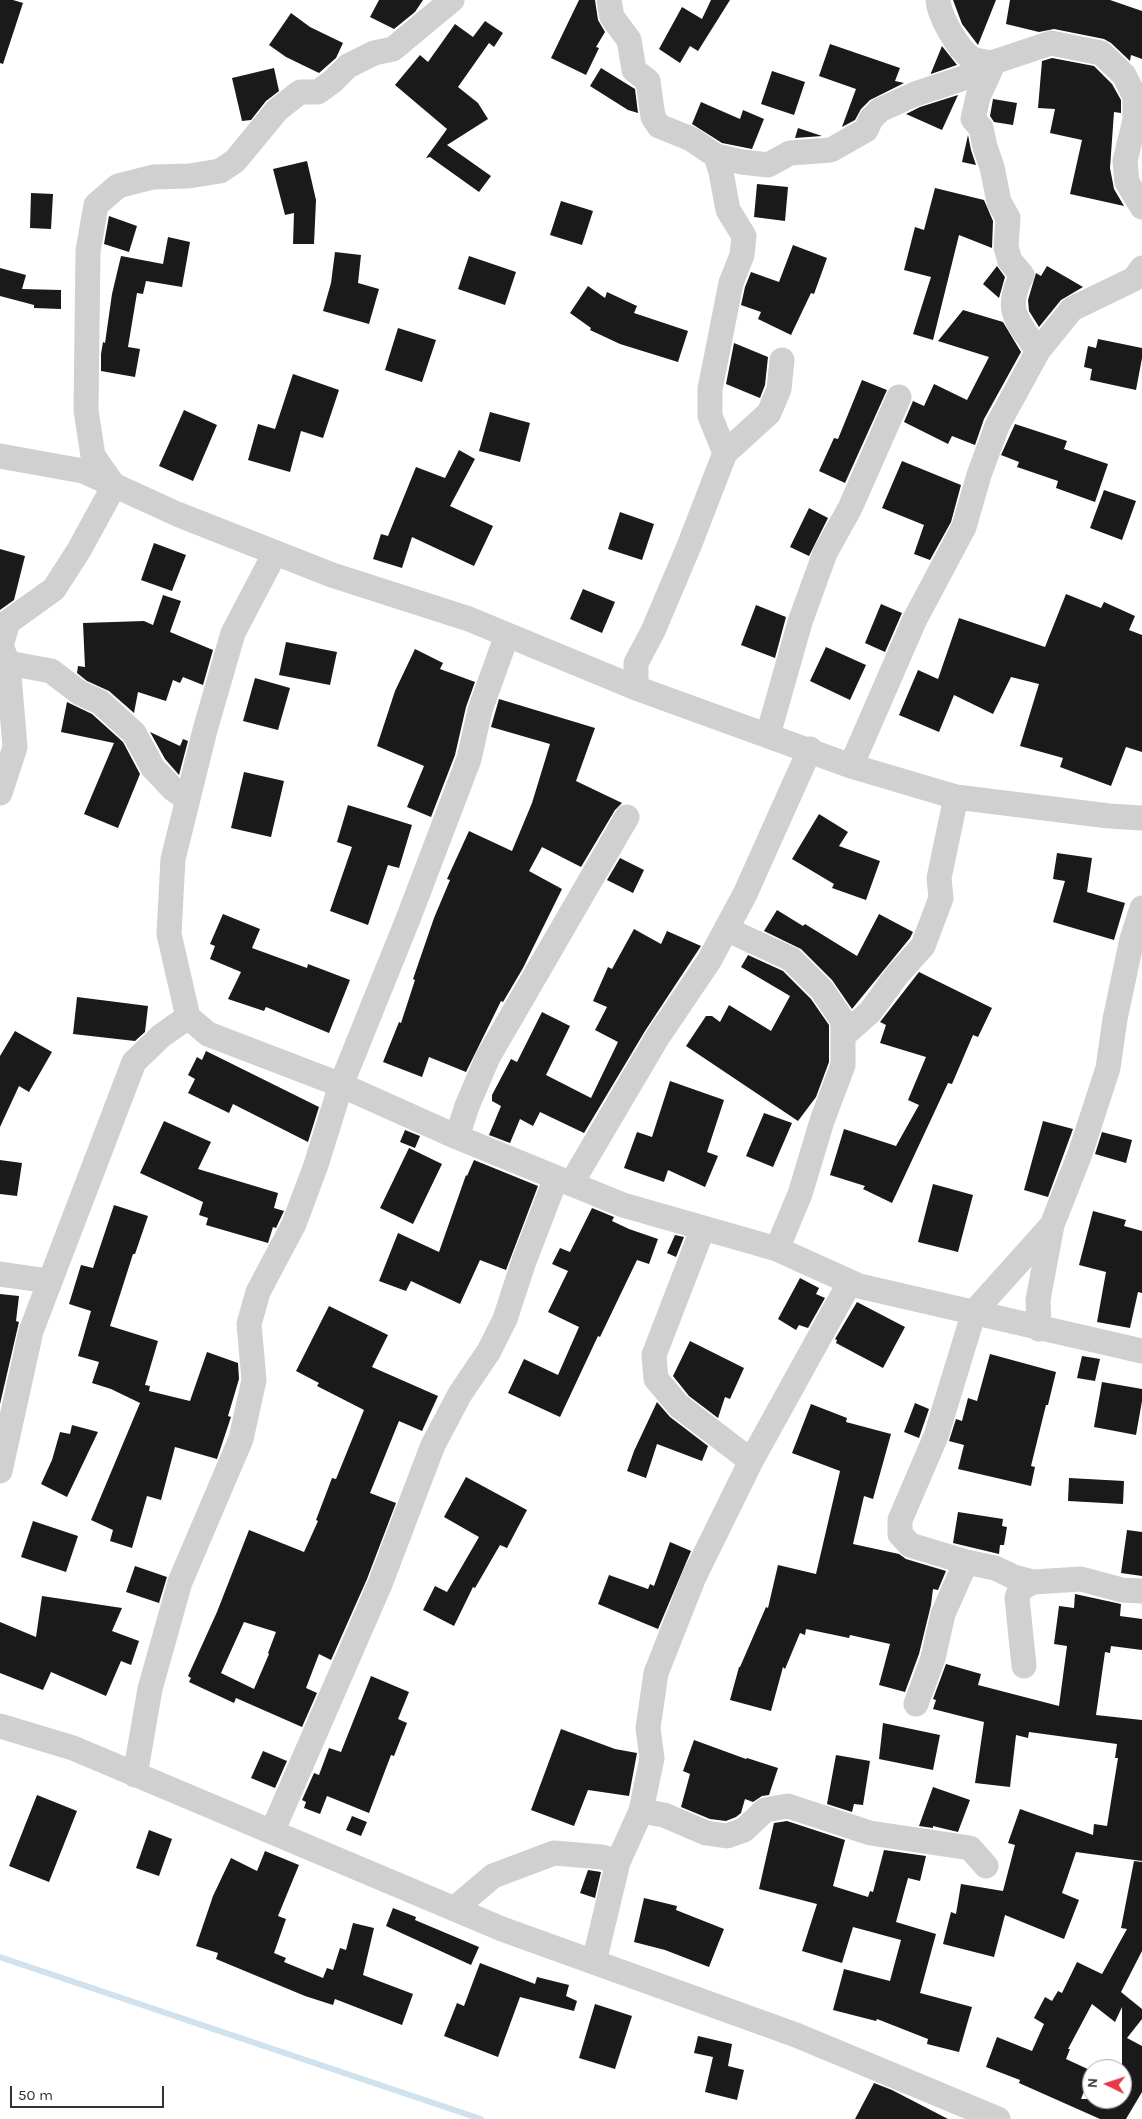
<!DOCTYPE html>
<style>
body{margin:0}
#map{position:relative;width:1142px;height:2119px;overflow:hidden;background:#fff;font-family:Karla,sans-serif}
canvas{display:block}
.north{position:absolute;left:1082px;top:2059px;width:50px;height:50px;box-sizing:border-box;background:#fff;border:1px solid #adadad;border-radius:50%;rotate:274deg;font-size:14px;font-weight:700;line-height:20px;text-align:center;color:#333}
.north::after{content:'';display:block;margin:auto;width:18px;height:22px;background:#e63946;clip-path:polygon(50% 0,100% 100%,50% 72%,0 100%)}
.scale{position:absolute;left:10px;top:2086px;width:154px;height:22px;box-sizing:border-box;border:2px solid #333;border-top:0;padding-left:6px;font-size:15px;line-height:18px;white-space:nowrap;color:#333;-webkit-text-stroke:4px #fff;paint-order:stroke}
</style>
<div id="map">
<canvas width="1142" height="2119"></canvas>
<div class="north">N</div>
<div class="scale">50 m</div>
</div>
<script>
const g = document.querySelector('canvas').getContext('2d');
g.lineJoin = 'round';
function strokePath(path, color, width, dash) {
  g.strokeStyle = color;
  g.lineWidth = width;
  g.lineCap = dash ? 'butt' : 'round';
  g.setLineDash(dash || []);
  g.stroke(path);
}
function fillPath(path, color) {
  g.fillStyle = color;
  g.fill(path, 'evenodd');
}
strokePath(new Path2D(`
 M0 1957 481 2119`), '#cfe2ee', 6);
fillPath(new Path2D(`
 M0 0H13L23 3 3 64 0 63Z
 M379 0H423L415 12 394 29 370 17Z
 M579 0H595L598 20 605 32 596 47 599 48 586 75 551 58Z
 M711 0H730L698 51 690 46 680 63 659 49 682 7 702 19Z
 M953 0H996L978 45 962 24Z
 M1010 0H1110L1142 11V59L1131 55 1130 61 1111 43 1104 39 1054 29 1039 32 1006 24Z
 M291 13 310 27 343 43 336 58 319 73 286 57 269 45Z
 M485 21 503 33 494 47 489 43 458 87 478 103 488 119 447 145 491 176 479 192 430 157 426 158 447 129 395 85 420 55 428 62 455 24 473 37Z
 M830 44 900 68 895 81 904 83 870 100 861 109 855 120 842 127 856 89 819 76Z
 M942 46 957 65 931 74V73Z
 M1052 58 1094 66 1112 84 1121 100V113L1114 112 1110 168 1114 189 1124 206 1070 194 1082 140 1050 133 1055 109 1038 108 1042 61Z
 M274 68 279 91 266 101 251 120 242 121 232 78Z
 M601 68 635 89 638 113 628 110 590 86Z
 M772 71 805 82 794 115 761 104Z
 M958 95 942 130 906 114 920 107Z
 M993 99 1017 103 1013 125 994 122 990 116Z
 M701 102 740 119 743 110 764 119 752 149 722 143 692 124Z
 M798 128 822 136 795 138Z
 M968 135 971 150 976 165 962 162Z
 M307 161 316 200 314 244H293L294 213 285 215 273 169Z
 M757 184 788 187 785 221 754 217Z
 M935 188 984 200 993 221 992 248 959 235 933 340 913 334 931 277 904 270 915 227 924 230Z
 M31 193 53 194 51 229 30 228Z
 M561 201 593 211 582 245 550 235Z
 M109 216 137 226 129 252 104 244Z
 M168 237 190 242 182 287 146 281 143 294 137 293 128 347 140 349 135 377 101 371V354L103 342 105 343 112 294 121 256 163 264Z
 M793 245 827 258 814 294 811 293 791 335 758 319 761 312 741 305 745 287 751 272 779 282Z
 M335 252 361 255 358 283 379 289 369 324 323 311 331 283Z
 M469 256 516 272 505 305 458 289Z
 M997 266 1005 277 999 298 983 284Z
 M1047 266 1083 287 1061 300 1039 327 1029 311 1028 300 1036 273 1041 276Z
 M0 268 26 275 22 289 61 290V309L34 308V305L0 296Z
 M588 286 605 298 607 292 637 306 634 313 688 331 678 362 620 344 590 330 591 328 570 313Z
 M963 310 1003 322 1021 352 984 419 975 445 952 436 948 444 904 422 913 401 924 406 934 384 967 400 989 357 938 341Z
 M398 328 436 340 422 382 385 370Z
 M1098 339 1142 348V358L1136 390 1090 380 1092 369 1084 367 1088 346 1096 348Z
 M734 343 768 357 765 385 760 398 726 384Z
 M293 374 339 390 323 438 301 431 290 472 248 460 258 424 275 429Z
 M862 380 887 390 845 483 819 471 834 438 838 439Z
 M184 410 217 425 193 481 159 466Z
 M490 412 530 423 520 462 479 451Z
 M1015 424 1067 441 1064 449 1108 464 1095 502 1056 488 1058 481 1017 467 1019 462 1001 455Z
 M459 450 475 459 450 506 493 526 474 566 412 537 402 568 373 559 381 534 388 536 416 467 445 478Z
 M902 461 961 485 951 522 930 560 914 554 924 525 882 508Z
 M1104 490 1136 501 1122 540 1090 528Z
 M809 508 828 518 809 556 790 547Z
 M620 512 654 524 642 560 608 549Z
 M154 543 186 555 172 591 141 580Z
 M0 549 25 556 14 600 0 610Z
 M583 589 615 602 602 633 570 619Z
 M1066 594 1101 608 1104 602 1135 616 1129 630 1142 635V752L1126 747 1111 786 1060 767 1063 758 1020 746 1039 684 1011 677 993 714 954 695 939 732 899 715 918 670 938 679 959 618 1045 647Z
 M163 595 181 601 170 632 213 650 203 685 183 677 180 683 173 680 166 701 138 692 134 713 109 691 87 681 77 673 78 666 85 667 83 623 144 621 153 625Z
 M881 604 902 613 885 652 865 643Z
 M756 605 786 617 775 658 741 645Z
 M286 642 337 652 330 685 279 675Z
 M826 647 866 665 850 700 810 681Z
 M415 649 443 663 440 669 475 682 466 707 455 755 431 817 407 807 424 766 377 746 395 691Z
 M255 678 290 688 278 730 243 721Z
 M499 699 595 728 576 781 622 803 615 810 581 867 542 847 529 871 562 889 523 968 503 1002 501 1001 466 1072 429 1057 422 1077 383 1062 399 1022 401 1023 415 980 413 979 434 918 450 880 447 879 469 831 512 851 532 803 550 744 491 727Z
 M67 702 92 714 123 742 140 774 118 828 84 814 114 743 61 732Z
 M150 732 180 746 183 739 188 741 179 775 165 759Z
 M244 772 284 781 271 837 231 828Z
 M348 805 412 825 399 868 388 865 368 925 330 911 352 847 337 842Z
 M819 814 848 832 839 846 880 861 866 900 832 888 834 884 792 859Z
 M1057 853 1092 858 1087 892 1125 903 1114 940 1053 922 1065 881 1053 879Z
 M620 858 644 870 633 893 607 880Z
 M777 910 803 926 805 924 857 956 879 914 913 932 910 938 852 1009 832 980 801 949 764 931Z
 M223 914 260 929 252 948 307 968 308 964 350 980 329 1033 266 1007 264 1011 228 999 241 972 210 959 215 946 210 944Z
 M634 929 661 944 667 931 701 946 645 1031 584 1133 540 1112 533 1126 520 1119 510 1143 489 1135 501 1106 492 1101V1095L511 1059 517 1062 542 1012 570 1026 546 1075 591 1098 618 1042 595 1030 607 1007 593 1001 608 967 612 969Z
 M748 955 783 971 811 999 829 1025V1062L816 1097 798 1121 686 1046 706 1016H712L720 1022 729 1005 771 1031 790 996 741 967Z
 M919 972 992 1008 978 1037 973 1035 952 1084 948 1083 892 1203 863 1189 865 1186 830 1175 844 1129 896 1146 919 1105 908 1100 926 1057 880 1043 886 1025 880 1022Z
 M77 997 148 1006 145 1032 135 1041 73 1034Z
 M15 1031 52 1052 29 1092 19 1086 0 1127V1056Z
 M206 1051 319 1107 308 1142 233 1104 229 1113 188 1093 195 1079 188 1075 197 1057 202 1060Z
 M670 1081 724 1100 707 1152 718 1156 705 1187 668 1170 664 1182 624 1168 637 1132 652 1137Z
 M764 1113 792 1123 773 1167 746 1156Z
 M164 1121 211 1142 198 1169 278 1193 274 1208 284 1211 276 1228 273 1227 268 1243 206 1225 208 1218 199 1215 203 1202 140 1173Z
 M1043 1121 1073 1129 1048 1197 1024 1190Z
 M405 1130 420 1136 415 1148 400 1142Z
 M1102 1132 1132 1140 1126 1163 1095 1154Z
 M409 1148 442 1164 413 1224 380 1208Z
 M0 1160 22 1163 17 1196 0 1194Z
 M474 1160 538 1186 506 1270 480 1260 460 1304 411 1281 406 1291 379 1281 398 1233 439 1252 466 1175 467 1176Z
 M933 1184 973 1195 958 1252 918 1242Z
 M114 1205 148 1216 135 1254H133L110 1326 158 1341 145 1385 150 1386 149 1391 190 1401 207 1352 238 1363 239 1379 228 1416 231 1417 217 1459 175 1447 161 1500 147 1496 132 1548 110 1541 113 1530 91 1520 140 1403 111 1389 92 1383 99 1362 78 1356 91 1311 69 1304 81 1265 93 1268Z
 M592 1208 614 1217 612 1221 629 1229 658 1239 649 1264 637 1260 600 1337 598 1336 560 1417 508 1393 524 1359 558 1375 579 1327 548 1312 568 1271 552 1264 560 1248 570 1252Z
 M1093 1211 1126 1220 1124 1226 1142 1231V1293L1138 1292 1130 1328 1097 1322 1106 1272 1079 1265Z
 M675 1235 684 1237 676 1257 667 1253Z
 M800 1278 819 1288 816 1294 825 1298 808 1328 799 1325 796 1330 778 1319Z
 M0 1294 19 1296 16 1321 19 1322 0 1404Z
 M857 1302 905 1327 883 1368 836 1343 837 1340 835 1339Z
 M329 1306 388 1335 372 1367 438 1396 422 1431 399 1421 370 1493 396 1503 367 1579 331 1660 319 1654 306 1688 317 1693 302 1727 236 1698 234 1703 189 1682 191 1678 188 1676 217 1612 249 1530 304 1552 318 1521 316 1520 332 1478 336 1479 364 1410 317 1386 319 1383 296 1371ZM244 1622 276 1632 268 1653 269 1654 254 1689 221 1673Z
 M690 1341 744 1368 730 1399 725 1397 718 1418 689 1396 673 1376Z
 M990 1354 1056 1372 1048 1405H1046L1031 1466 1035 1467 1031 1486 958 1469 964 1445 949 1441 956 1419 962 1421 968 1398 977 1401Z
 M1082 1356 1100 1359 1095 1381 1077 1378Z
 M1102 1382 1142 1389V1401L1136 1435 1094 1427Z
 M657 1402 670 1417 708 1446 702 1461 657 1444 646 1478 627 1471 634 1451Z
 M915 1403 929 1409 919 1438 904 1432Z
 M811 1404 847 1418 846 1422 891 1434 873 1499 864 1496 853 1544 899 1554 906 1559 946 1571 938 1590 933 1589 931 1605 919 1654 905 1692 879 1685 890 1644 850 1635 849 1638 806 1629 805 1635 800 1633 785 1669 783 1667 771 1711 730 1700 739 1667H740L766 1607 768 1608 778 1565 816 1574 840 1471 792 1453Z
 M72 1425 98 1432 67 1497 41 1484 52 1460 60 1432 70 1434Z
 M466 1477 527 1510 507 1548 500 1545 475 1588 473 1587 454 1626 423 1610 435 1586 447 1592 479 1537 444 1517Z
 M1069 1478 1124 1481 1123 1504 1068 1501Z
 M958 1512 1003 1519 1002 1526 1007 1527 1004 1545H1000L999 1554 953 1543Z
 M33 1521 78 1536 66 1572 21 1557Z
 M1127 1530 1142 1532V1576L1121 1573Z
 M670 1542 691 1551 658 1629 598 1604 609 1575 648 1589 650 1584 654 1586Z
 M135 1566 167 1577 159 1603 126 1592Z
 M1075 1594 1121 1604 1120 1616 1142 1619V1650L1111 1646 1110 1653 1105 1652 1096 1715 1142 1720V1861L1076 1852 1062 1893 1079 1900 1064 1939 1005 1915 994 1957 943 1944 951 1912 956 1914 961 1884 1003 1891 1015 1845 1008 1843 1020 1809 1093 1835 1094 1824 1107 1826 1118 1758H1115L1117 1744 1029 1732 1028 1738 1016 1735 1010 1787 975 1783 984 1722 933 1709 936 1700 933 1699 946 1664 981 1674 978 1685 1059 1706 1067 1646 1054 1644 1059 1606 1074 1608Z
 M42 1596 122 1608 112 1631 139 1641 131 1665 121 1661 106 1696 51 1672 43 1690 0 1673V1622L36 1637Z
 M371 1676 409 1692 398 1719 407 1723 394 1756 391 1755 369 1813 327 1796 320 1814 304 1808 306 1802 302 1800 314 1773 319 1775 329 1748 341 1752Z
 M883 1723 940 1735 933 1770 879 1759Z
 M561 1729 615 1749 637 1753 629 1796 588 1790 574 1826 531 1810Z
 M694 1740 746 1759 747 1758 778 1768 769 1795 762 1796 753 1802 745 1799 741 1813 736 1817 726 1821 710 1819 681 1807 690 1774 683 1771Z
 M263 1751 287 1761 275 1788 251 1778Z
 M836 1755 870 1761 863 1805 854 1804 852 1812 827 1804Z
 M933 1787 970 1800 958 1832 933 1826V1828L919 1826Z
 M37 1795 77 1811 49 1882 9 1866Z
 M352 1816 367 1822 361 1836 346 1830Z
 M787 1821 845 1840 833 1886 868 1897 870 1891 873 1892 884 1850 926 1856 920 1881 908 1878 896 1922 936 1934 920 1993 972 2007 959 2052 927 2044 928 2039 877 2019 876 2021 833 2010 844 1969 890 1981 901 1940 853 1927 842 1963 802 1951 817 1904 759 1889 774 1823Z
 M149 1830 172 1839 159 1876 136 1868Z
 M265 1851 299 1865 278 1916 286 1919 274 1953 286 1958 284 1962 323 1978 327 1968 333 1970 340 1948 346 1950 353 1923 374 1928 363 1975 413 1994 402 2025 335 1999 333 2005 305 1996 216 1959 218 1953 196 1946 213 1896 231 1858 257 1871Z
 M1134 1861 1142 1862V1951L1121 1992 1142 2009V2019L1127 2038 1142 2046V2092L1126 2119H1100L1019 2083 1020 2080 986 2067 997 2037 1032 2051 1044 2024 1034 2018 1045 1997 1052 2001 1058 1991 1062 1993 1077 1962 1102 1974 1127 1929 1121 1928ZM1092 2004 1115 2022 1122 2007V2099H1081L1092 2071 1066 2059 1070 2049H1068Z
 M588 1870 601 1872 595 1898 580 1893Z
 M644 1898 677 1906 676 1910 724 1929 709 1967 665 1950 634 1942Z
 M393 1908 416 1917 415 1920 479 1947 471 1965 386 1926Z
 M480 1963 535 1984 537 1977 569 1985 566 1996 577 2001 574 2011 520 1997 498 2057 444 2036 457 2003 464 2006Z
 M595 2004 632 2016 615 2069 579 2058Z
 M698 2036 732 2044 728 2066 744 2070 737 2100 705 2092 713 2057 694 2053Z
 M874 2083 892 2090 948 2119H855Z`), '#1a1a1a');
strokePath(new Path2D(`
 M609 0 612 17 629 40 634 70 648 81 653 117 659 126 691 139 716 156 721 172 728 210 744 236 742 255 731 283 710 389V416L725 453
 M938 0C939 16 958 49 971 58 976 61 985 62 991 63
 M994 62 978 97 973 119 981 128 985 147 992 167 999 202 1008 218 1006 247 1010 261 1022 275C1003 311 1018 321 1038 351
 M716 156 742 162 768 165 790 153 831 150 866 130 871 119 880 110 915 94 970 76 991 63 1051 43 1101 53 1124 75 1135 97V120L1125 161 1127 182 1142 207
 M0 456 83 471 177 514 332 575 469 619 636 688 851 766 956 797 1109 816 1142 818
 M275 553 233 633 205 730 173 859 169 934 188 1017 208 1034 341 1085 457 1137 623 1205 777 1249 859 1286 1142 1351
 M8 663 51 671 80 693 100 702 134 733 153 768 173 789 188 799
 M636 688V663L653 631 689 546 725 453 769 413 779 389 782 360
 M768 735 800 622 825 553 850 508 899 397
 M851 766 915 619 964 527 979 475 997 426 1038 351 1072 309 1134 279 1142 268
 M0 793 15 747 8 663 1 646 8 622 54 589 79 550 114 486 93 456 86 410 88 251 96 205 118 186 153 177 189 176 220 171 235 161 277 110 300 92H318L333 81 348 66 374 53 393 49 452 0
 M726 929 791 959 822 990 843 1021V1065L822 1121 800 1194 777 1249
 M843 1036 870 1012 897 975 923 946 941 898 939 878 956 797
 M457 1137 467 1106 488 1057 627 817
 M571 1184 657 1038 709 961 745 894 810 749
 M1052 1225 974 1312 936 1436 900 1520V1534L910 1545 966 1562 995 1568 1014 1577 1033 1582 1081 1579 1122 1590 1142 1591
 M703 1228 654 1355 656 1379 679 1406 751 1461
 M0 1274 49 1281
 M1039 1329 1038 1300 1052 1225 1080 1154 1108 1068 1115 1019 1132 939 1142 908
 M0 1471 31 1331 134 1062 161 1036 188 1017
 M1024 1666 1017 1598 1020 1589 1033 1582
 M916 1704 933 1658 943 1614 966 1562
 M0 1726 73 1748 502 1929 796 2035 998 2119
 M135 1775 150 1689 180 1582 241 1439 254 1380 249 1324 258 1292 294 1224 316 1165 341 1085 408 919 469 759 480 710 507 635
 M641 1811 664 1815 706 1833 727 1836 744 1830 765 1810 788 1806 870 1833 970 1848 986 1866
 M272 1832 380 1584 433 1445 460 1394 489 1351 505 1319 523 1264 556 1178
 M454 1909 493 1876 554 1853 602 1857 618 1862 641 1811 652 1758 648 1728 656 1673 694 1577 751 1461 850 1282
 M594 1962 618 1862`), '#d0d0d0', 25);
</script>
